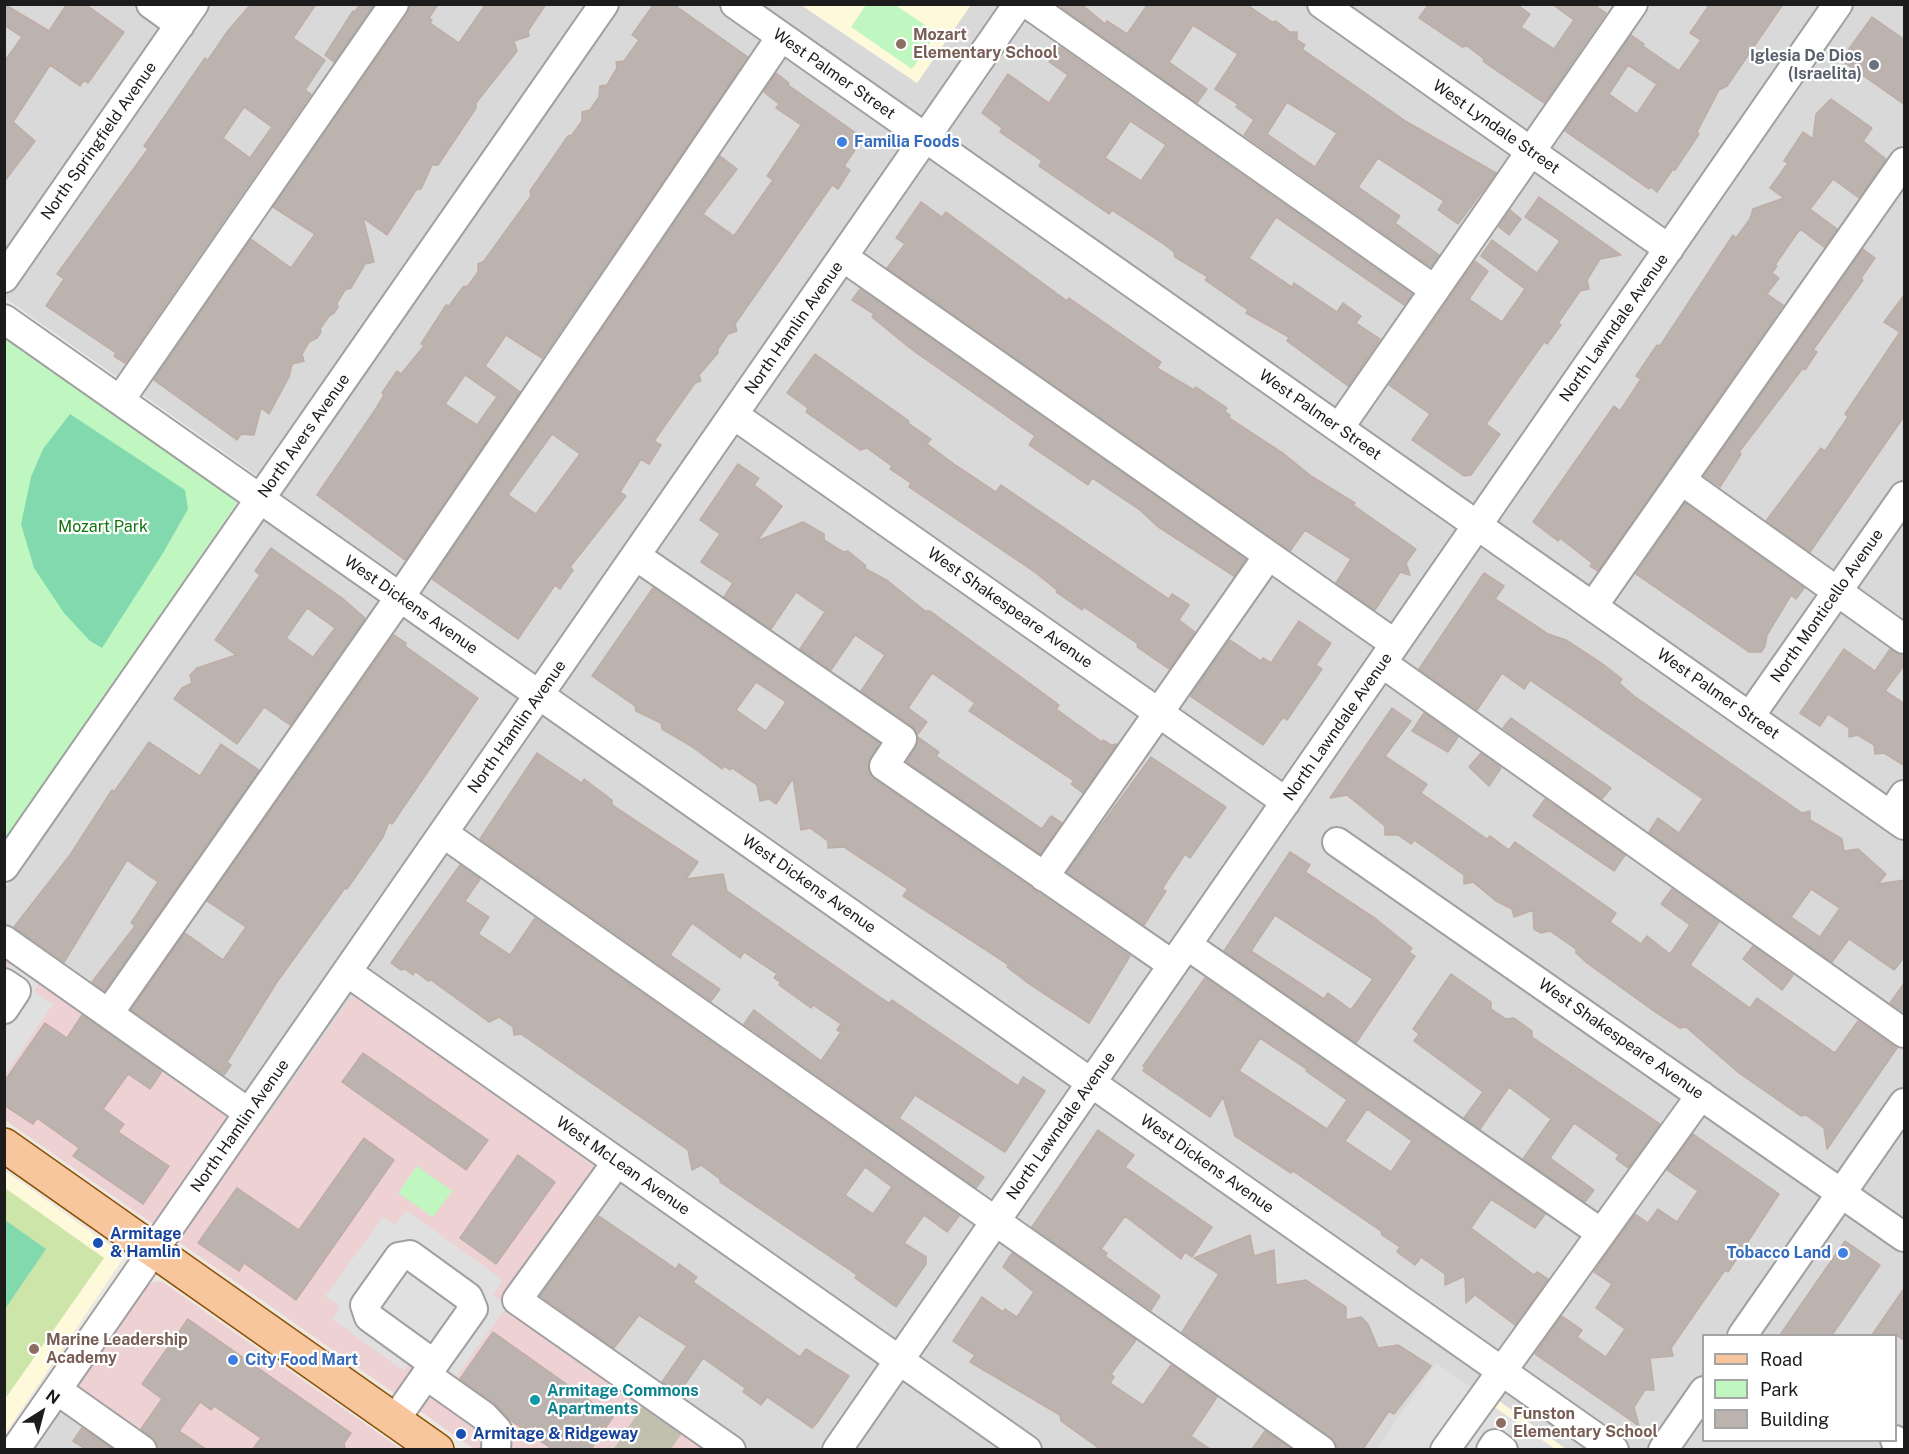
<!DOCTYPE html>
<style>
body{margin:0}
#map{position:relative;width:1909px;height:1454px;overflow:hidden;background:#ede8e1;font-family:"Public Sans",sans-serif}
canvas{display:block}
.frame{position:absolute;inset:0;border:6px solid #1c1c1c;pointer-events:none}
.legend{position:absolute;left:1702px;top:1334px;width:195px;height:108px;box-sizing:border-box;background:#fff;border:2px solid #a4a4a4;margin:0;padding:8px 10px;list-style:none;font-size:18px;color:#1c1c1c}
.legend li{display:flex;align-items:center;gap:12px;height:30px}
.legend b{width:30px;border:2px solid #a4a4a4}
.north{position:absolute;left:12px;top:1382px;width:60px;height:60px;-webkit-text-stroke:4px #fff;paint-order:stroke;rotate:36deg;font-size:16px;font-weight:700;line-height:24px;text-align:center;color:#1c1c1c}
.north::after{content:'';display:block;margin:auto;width:21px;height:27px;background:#1c1c1c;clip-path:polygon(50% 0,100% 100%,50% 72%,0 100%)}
</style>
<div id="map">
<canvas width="1909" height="1454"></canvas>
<div class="frame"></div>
<ul class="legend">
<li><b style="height:8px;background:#f7c69c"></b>Road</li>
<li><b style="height:16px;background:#c0f6bf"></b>Park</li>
<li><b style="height:16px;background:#bdb3ae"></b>Building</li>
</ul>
<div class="north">N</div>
</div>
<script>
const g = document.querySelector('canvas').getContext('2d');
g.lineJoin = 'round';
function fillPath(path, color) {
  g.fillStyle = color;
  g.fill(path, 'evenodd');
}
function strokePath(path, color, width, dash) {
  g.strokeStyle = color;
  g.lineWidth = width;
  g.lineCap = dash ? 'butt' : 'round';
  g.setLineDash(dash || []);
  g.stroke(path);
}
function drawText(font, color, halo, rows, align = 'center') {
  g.font = font + ' "Public Sans",sans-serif';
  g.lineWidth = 4.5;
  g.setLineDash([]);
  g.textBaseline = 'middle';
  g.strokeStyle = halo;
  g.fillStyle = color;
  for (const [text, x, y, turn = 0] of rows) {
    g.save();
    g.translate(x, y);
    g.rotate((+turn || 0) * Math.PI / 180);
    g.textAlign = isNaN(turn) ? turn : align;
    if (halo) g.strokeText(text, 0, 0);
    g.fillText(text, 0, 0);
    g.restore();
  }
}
fillPath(new Path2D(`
 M5 5H1904V1449H730L522 1304 610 1174 353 995 261 1126 5 943V888L283 494 5 298ZM1704 1336H1896V1440H1704Z
 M70 1396 145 1450H32Z`), '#dad9d9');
fillPath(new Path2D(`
 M4 943 261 1125 353 995 607 1174 517 1301 730 1449H474L5 1120Z
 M157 1281 164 1283 401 1449H145L70 1396 134 1301 149 1284Z`), '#edd1d3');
fillPath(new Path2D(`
 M801 5H971L917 83Z
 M5 1171 115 1249 122 1260 5 1434Z
 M1492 1396 1566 1449 1453 1450Z`), '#fdf9da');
fillPath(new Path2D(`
 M646 1401 686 1427 671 1449 613 1450Z`), '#c1bfae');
fillPath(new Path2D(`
 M5 1188 104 1258 5 1399Z`), '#cde5a9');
fillPath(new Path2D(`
 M866 5H895L937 33 912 69 851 27Z
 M5 336 228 493 237 503 5 841Z
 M417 1166 452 1191 433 1217 398 1193Z`), '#c0f6bf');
fillPath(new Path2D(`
 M70 414 185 490 188 509 163 553 102 648 90 641 64 613 34 568 21 524 31 477 43 449Z
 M5 1220 46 1249 5 1309Z`), '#82d9ae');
fillPath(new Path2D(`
 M14 958 43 978 34 991 53 1004 5 1075V972Z
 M406 1210 503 1280 493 1295 507 1306 457 1376 419 1350 404 1371 332 1319 340 1306 325 1296 383 1217 395 1225Z
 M1436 1363 1475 1390 1435 1449 1376 1450Z
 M1490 1404 1555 1449 1458 1450Z`), '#e0e0e0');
const building = new Path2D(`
 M4 4 49 31 67 4H85L124 32 88 83 84 80 80 86 50 65 13 122 35 141 4 182V62L22 37 4 25Z
 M251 4H316L293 38 325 60 305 90 311 94 125 363 114 356 116 353 46 306 64 279 57 274 148 149 144 146 205 58 208 60 227 32ZM244 107 272 127 250 158 223 138Z
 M360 4H374L334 62 325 55 353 11 355 12Z
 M410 4H438L429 18 432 20 430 23 459 43 486 4H546L528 31 529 36 514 41 517 51 476 103V108L438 165H432L421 189 416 190 387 235 363 218 374 262 365 264 351 288 345 290 337 303 338 307 334 313 329 316 320 329 321 332 317 338 309 342 302 354 304 361 292 364 289 377 269 414 261 408 254 435 241 434 237 440 154 380 251 239 291 268 315 234 273 207 408 13Z
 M654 4H673L748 57 542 358 506 335 485 366 520 392 405 560 317 495 375 410 384 395 382 393 397 371 401 374 424 346 421 344 446 305 449 306 463 287 468 286 478 272V264L484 261 531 196 530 191 568 136 572 135 582 121V112L590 110 599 97 600 86 607 85 617 68 616 62 624 61 639 40 632 35ZM465 375 497 397 477 425 445 404Z
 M1057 4H1081L1105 24 1107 21 1127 34 1148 4H1246L1272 22 1276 21 1290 32H1297V40L1305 45 1302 49 1407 122 1496 173 1458 224 1438 210 1444 201 1378 158 1358 187 1400 216 1395 223 1439 255 1431 267 1244 135 1254 120 1236 107 1238 104 1215 89 1238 54 1193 25 1169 62 1207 89 1197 103ZM1287 102 1337 133 1315 167 1267 134Z
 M1429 4H1516L1530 14 1521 27 1554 49 1574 20 1552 4H1593L1606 13 1544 103 1484 62 1483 58 1467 46 1462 47 1419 18Z
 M1710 4H1783L1727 86 1719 90 1697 132 1699 134 1675 170 1673 169 1657 192 1651 187 1649 189 1565 131 1631 35 1644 44 1643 46 1679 71 1701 40 1690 33ZM1628 65 1657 84 1637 114 1609 94Z
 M1872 17 1905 40V105L1841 60Z
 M1060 47 1412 294 1404 305 1276 217 1249 258 1292 287 1294 283 1337 312 1343 303 1361 316 1356 323 1380 339 1348 386 1287 341 1289 337 1246 313 1248 310 1205 280 1208 277 1175 257 1174 252 1161 242 1112 210 1109 214 1039 166 1042 161 1000 132 1002 128 982 113 1008 74 1049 103 1068 75 1049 62ZM1130 121 1166 145 1141 181 1105 158Z
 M776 73 789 83 788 85 863 138 844 166 850 170 838 189 832 185 735 324 737 331 728 334 718 349V353L699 375 701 381 695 383 654 441 661 445 649 464 641 459 620 492 626 496 570 567 573 570 560 589 555 585 518 639 432 579 720 156 737 169 703 214 734 236 773 180 767 176 801 125 776 108 779 104 764 92ZM552 434 580 454 536 514 508 495Z
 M1831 99 1872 128 1863 141 1886 159 1859 198 1833 179 1810 209 1837 229 1824 247 1800 229 1775 265 1777 266 1772 273 1779 278 1767 294 1783 305 1598 571 1590 566 1592 563 1560 538 1558 541 1533 522 1614 406 1620 411 1641 379 1636 376 1657 345 1660 346 1733 235 1736 238 1750 219 1753 209 1784 198 1770 188 1788 163 1784 161 1803 132 1813 139 1816 114Z
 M1539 197 1621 255 1600 259 1587 280 1589 289 1580 291 1558 323 1561 325 1547 344 1544 342 1486 424 1500 434 1471 475 1464 476 1412 440 1430 414 1389 385 1475 261 1488 271 1469 299 1502 322 1525 289 1481 256 1492 240 1537 273 1560 241 1525 217Z
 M921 202 942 217 946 212 1067 301 1069 298 1161 362 1157 368 1194 390 1196 387 1227 408 1225 412 1230 415 1229 418 1284 454 1311 476 1355 503 1353 505 1416 549 1406 563 1410 575 1400 572 1375 610 1336 583 1351 559 1305 530 1290 551 887 268 905 244 896 238Z
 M1510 210 1521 219 1509 235 1499 227Z
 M1863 249 1875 258 1861 278 1863 280 1813 350 1817 352 1805 370 1803 368 1739 452 1741 454 1720 487 1704 476Z
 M860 289 1246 559 1234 576 1157 526 1140 510 1092 478 1088 485 1029 445 1035 436 911 349 872 317 874 314 852 300Z
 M1905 294V415L1810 552 1766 521 1821 448 1825 451 1848 417 1845 414 1900 332 1884 322Z
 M815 354 909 421 908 423 931 439 927 444 954 464 996 492 1001 485 1169 599 1172 594 1189 605 1179 620 1195 632 1169 669 1137 647 1138 644 1084 607 1082 610 1056 592 1057 590 1036 573 909 487 911 483 890 469 892 466 867 448 860 450 806 412 808 408 787 393Z
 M738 464 759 478 754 485 782 506 757 541 803 522 824 534V540L843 552 848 551 865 565 866 569 888 581 925 611H930L1032 685 1059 705 1056 709 1102 742 1103 740 1111 745 1117 744 1083 793 1071 784 1074 781 969 711 975 703 932 673 908 708 927 722 917 735 911 725 861 691 885 655 855 635 831 670 800 649 825 612 796 592 771 629 724 597 733 583 701 562 720 534 700 520Z
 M1685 503 1804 588 1796 599 1791 595 1767 635 1765 646 1761 652H1749L1636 574Z
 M271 548 342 598 365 618 290 725 264 707 237 744 174 699 182 688 192 683 190 675 197 668 236 655 215 640 260 575 255 571ZM307 608 335 628 313 657 286 638Z
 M1484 573 1504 586 1495 599 1548 634 1566 640 1604 665 1622 679 1619 683 1634 696 1802 813 1810 811V820L1842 839 1844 851 1858 849 1886 874 1878 884 1905 880V956L1894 970 1849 939 1832 962 1649 832 1658 818 1679 833 1703 799 1530 680 1524 689 1502 673 1477 710 1419 669ZM1811 889 1840 908 1820 937 1791 917Z
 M653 588 879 743 868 764 869 773 875 780 1130 956 1089 1023 1028 983 1007 967 1009 965 903 896 908 889 844 847 828 848V841L821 836 810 828 801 830 793 778 776 804 769 799 760 801 757 785 732 768 730 770 724 766 722 769 691 746 662 729 661 723 636 711 635 706 592 676ZM756 682 786 702 766 731 736 710Z
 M1299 621 1331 643 1316 665 1322 669 1287 720 1283 717 1263 745 1190 696 1230 640 1261 661 1263 658 1271 663Z
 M394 635 406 643 405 646 478 698 392 824 389 822 383 837 347 889 345 888 277 982 227 1062 231 1065 224 1075 131 1010 185 933 223 960 246 927 207 901Z
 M1844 649 1875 671 1890 649 1905 655V664L1885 691 1905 704V766L1884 753 1875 754 1874 745 1858 735 1849 737V728L1828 714 1820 726 1800 713Z
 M1392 708 1411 721 1385 756 1427 784 1421 793 1487 839 1490 836 1509 850 1515 842 1616 913 1610 922 1641 944 1647 936 1670 954 1690 925 1661 904 1672 889 1719 922 1690 965 1750 1008 1757 998 1835 1053 1858 1021 1897 1048 1827 1149 1824 1128 1806 1115 1801 1116 1739 1073 1686 1027 1680 1028 1651 1009 1587 963 1576 953V949L1550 931 1541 933 1534 929 1533 910 1514 917 1512 909 1496 901 1473 882 1464 884V875L1414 840 1411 844 1398 835H1385V826L1347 795 1330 798Z
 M1424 713 1458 737 1448 752 1412 731Z
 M1511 718 1611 788 1602 799 1503 728Z
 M918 737 939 752 936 756 1042 829 1051 816 1062 823 1040 854 907 762 916 748Z
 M149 742 200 776 221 744 259 770 104 991 92 982 135 926 131 923 158 882 127 860 64 962 14 927 70 855 112 790 114 792Z
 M537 753 582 783 584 779 612 800V805L698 862 686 879 723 874 727 891 868 989 889 1003 892 1000 1018 1086 1023 1077 1045 1091 1005 1152 915 1095 899 1118 984 1177 976 1188 744 1024 754 1010 821 1061 841 1032 837 1030 841 1024 813 1005 811 1008 779 985 780 982 774 978 777 974 744 952 740 958 692 923 670 955 720 989 711 1001 480 839Z
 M1481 753 1501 768 1489 786 1469 767Z
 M1151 757 1226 807 1190 858 1185 854 1162 889 1166 891 1144 925 1067 872Z
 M1545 799 1625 855 1614 871 1533 816Z
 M1290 852 1310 865 1305 872 1376 919 1412 948 1409 952 1415 956 1356 1043 1224 951ZM1275 915 1373 979 1351 1010 1328 993 1324 999 1251 951Z
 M460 865 480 879 465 901 489 917 478 934 510 955 535 918 959 1216 947 1232 924 1215 904 1243 926 1257V1264L896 1307 855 1278 857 1275 720 1182V1179L701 1165 692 1170 688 1150 521 1034 514 1035 513 1027 499 1017 489 1022 431 980 428 981 415 971 413 975 405 969 401 970 391 963ZM865 1167 892 1187 873 1214 845 1195Z
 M1753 946 1793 975 1782 990 1743 959Z
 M1451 974 1491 1002V1009L1506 1019 1514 1018 1532 1031V1037L1660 1124 1628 1168 1616 1159 1619 1155 1574 1123 1550 1158 1594 1190 1585 1202 1523 1159 1551 1119 1509 1087 1480 1129 1464 1118 1483 1092 1414 1041 1419 1034 1413 1029Z
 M1205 978 1545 1214 1535 1228 1491 1199 1471 1228 1534 1275 1537 1272 1548 1279 1515 1325 1475 1295 1466 1303 1465 1276 1445 1285V1274L1421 1257 1415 1265 1397 1252 1400 1247 1382 1235 1381 1231 1293 1171 1291 1173 1235 1136 1223 1097 1210 1117 1143 1071 1145 1067 1143 1066ZM1260 1038 1307 1069 1306 1071 1347 1100 1327 1129 1239 1071ZM1367 1109 1412 1141 1391 1172 1345 1141Z
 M1905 982V1013L1890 1003Z
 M82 1015 162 1071 150 1089 128 1074 103 1109 124 1124 118 1132 169 1166 143 1204 73 1156 79 1148 37 1118 33 1124 4 1105V1082L45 1023 67 1038Z
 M363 1053 488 1140 466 1170 342 1082Z
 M1098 1130 1134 1155 1125 1167 1212 1227 1192 1257 1185 1252 1181 1259 1125 1216 1101 1249 1107 1253 1105 1256 1160 1296 1151 1310 1032 1227Z
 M1693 1134 1779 1194 1728 1272 1725 1270 1671 1348 1673 1356 1650 1358 1654 1390H1645L1634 1407 1639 1426 1535 1354 1562 1316 1582 1330 1577 1337 1606 1357 1625 1329 1596 1308 1612 1284 1594 1272 1635 1214 1648 1223 1658 1209 1677 1222 1698 1191 1667 1170Z
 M364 1138 394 1160 296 1300 244 1263 239 1271 198 1243 237 1188 299 1230Z
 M518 1155 555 1182 496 1264 460 1238Z
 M599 1216 676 1269 679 1264 697 1277 693 1282 800 1357 806 1349 849 1376 817 1423 812 1428 767 1397 761 1405 743 1392 745 1388 703 1358 679 1393 662 1382 687 1346 639 1315 614 1348 540 1296Z
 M1250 1235 1254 1256 1274 1250 1276 1285 1306 1280 1346 1307V1320L1361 1317 1368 1324 1378 1348 1398 1345 1431 1366 1394 1414 1389 1411 1363 1449H1337L1330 1437 1182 1332 1219 1274 1194 1258Z
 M1845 1241 1880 1265 1832 1335H1780Z
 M1012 1253 1136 1340 1111 1374 1114 1377 1110 1383 1143 1405 1171 1365 1217 1397 1191 1436 1210 1449H1100L1061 1421 1060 1415 970 1362 975 1355 953 1341 982 1297 1003 1312 1005 1309 1017 1317 1034 1292 1003 1267Z
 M1905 1287V1341L1896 1335H1872Z
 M188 1319 351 1433 344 1443 345 1449H253L261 1438 214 1406 211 1410 200 1402 179 1431 206 1449H158L157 1443 141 1429 162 1399 142 1384Z
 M493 1332 613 1417 591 1449H552L510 1420 494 1403 460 1379Z
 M82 1428 113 1449H86L73 1441Z
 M1265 1431 1292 1449H1252Z`);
fillPath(building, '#bdb3ae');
strokePath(building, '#bdada5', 1.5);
const minor = new Path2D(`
 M151 4 180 25
 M735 4 1904 825
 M1028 4 1435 290
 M1322 4 1669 249
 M843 257 1395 644
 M4 278 194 4
 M4 319 1614 1450
 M120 400 394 4
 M734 415 1286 802
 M1339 428 1633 4
 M1681 480 1904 639
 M636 556 902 739 884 766 1173 965
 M1593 606 1904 162
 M1382 663 1904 1033
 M1750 716 1904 496
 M1891 815 1904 795
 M443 833 1321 1450
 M1337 842 1904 1237
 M4 867 604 4
 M1044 877 1268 556
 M4 940 249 1113
 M1187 945 1601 1233
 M347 972 1027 1450
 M4 983 16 991 4 1009
 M109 1013 400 597 781 37
 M617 1162 517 1300 731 1450
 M1742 1336 1904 1103
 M426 1375 484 1416 497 1430 496 1450
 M57 1390 142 1450
 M395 1420C420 1383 447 1346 473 1309L468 1297 410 1255 399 1257 365 1305 369 1317 434 1364
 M1895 1440 1904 1447
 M15 1450 1018 4
 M837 1450 1838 4
 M1445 1450 1701 1095
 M1491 1450 1495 1444 1503 1450
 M1663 1450 1704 1391`);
const major = new Path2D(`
 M4 1145 437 1450`);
strokePath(minor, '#a0a0a0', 32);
strokePath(major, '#8c5207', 36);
strokePath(minor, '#fff', 28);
strokePath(major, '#f7c69c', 33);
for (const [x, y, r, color] of [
 [901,44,6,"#8d6e63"],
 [1874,65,6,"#6b7280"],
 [842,142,6,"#3f7fe0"],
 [98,1243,6,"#1a4fb4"],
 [1843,1253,6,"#3f7fe0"],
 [34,1349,6,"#8d6e63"],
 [233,1360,6,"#3f7fe0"],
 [535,1400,6,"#0f9aa8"],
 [1501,1423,6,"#8d6e63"],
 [461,1434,6,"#1a4fb4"]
]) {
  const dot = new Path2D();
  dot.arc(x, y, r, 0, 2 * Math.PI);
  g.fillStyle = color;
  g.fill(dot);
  strokePath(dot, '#fff', 2);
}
drawText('bold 16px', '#785e54', '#fff', [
 ["Mozart",913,35],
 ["Elementary School",913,53],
 ["Marine Leadership",46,1340],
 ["Academy",46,1358],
 ["Funston",1513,1414],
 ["Elementary School",1513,1432]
], 'left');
drawText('bold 16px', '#5b616d', '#fff', [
 ["Iglesia De Dios",1862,56],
 ["(Israelita)",1862,74]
], 'right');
drawText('16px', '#1c1c1c', '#fff', [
 ["West Palmer Street",834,74,35],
 ["West Lyndale Street",1496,127,35],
 ["North Springfield Avenue",99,141,-55],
 ["North Hamlin Avenue",794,328,-55],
 ["North Lawndale Avenue",1614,328,-55],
 ["West Palmer Street",1320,415,35],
 ["North Avers Avenue",304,436,-55],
 ["West Dickens Avenue",411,605,35],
 ["North Monticello Avenue",1827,606,-55],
 ["West Shakespeare Avenue",1010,608,35],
 ["West Palmer Street",1718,694,35],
 ["North Hamlin Avenue",517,727,-55],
 ["North Lawndale Avenue",1338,727,-55],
 ["West Dickens Avenue",809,884,35],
 ["West Shakespeare Avenue",1621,1039,35],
 ["North Hamlin Avenue",240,1126,-55],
 ["North Lawndale Avenue",1061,1126,-55],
 ["West Dickens Avenue",1207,1164,35],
 ["West McLean Avenue",623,1166,35]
]);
drawText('bold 16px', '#366cbe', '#fff', [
 ["Familia Foods",854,142],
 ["Tobacco Land",1831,1253,"right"],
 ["City Food Mart",245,1360]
], 'left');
drawText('16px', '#127310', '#fff', [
 ["Mozart Park",103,527]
]);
drawText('bold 16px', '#164399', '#fff', [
 ["Armitage",110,1234],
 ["& Hamlin",110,1252],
 ["Armitage & Ridgeway",473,1434]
], 'left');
drawText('bold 16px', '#0d838f', '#fff', [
 ["Armitage Commons",547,1391],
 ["Apartments",547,1409]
], 'left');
</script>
